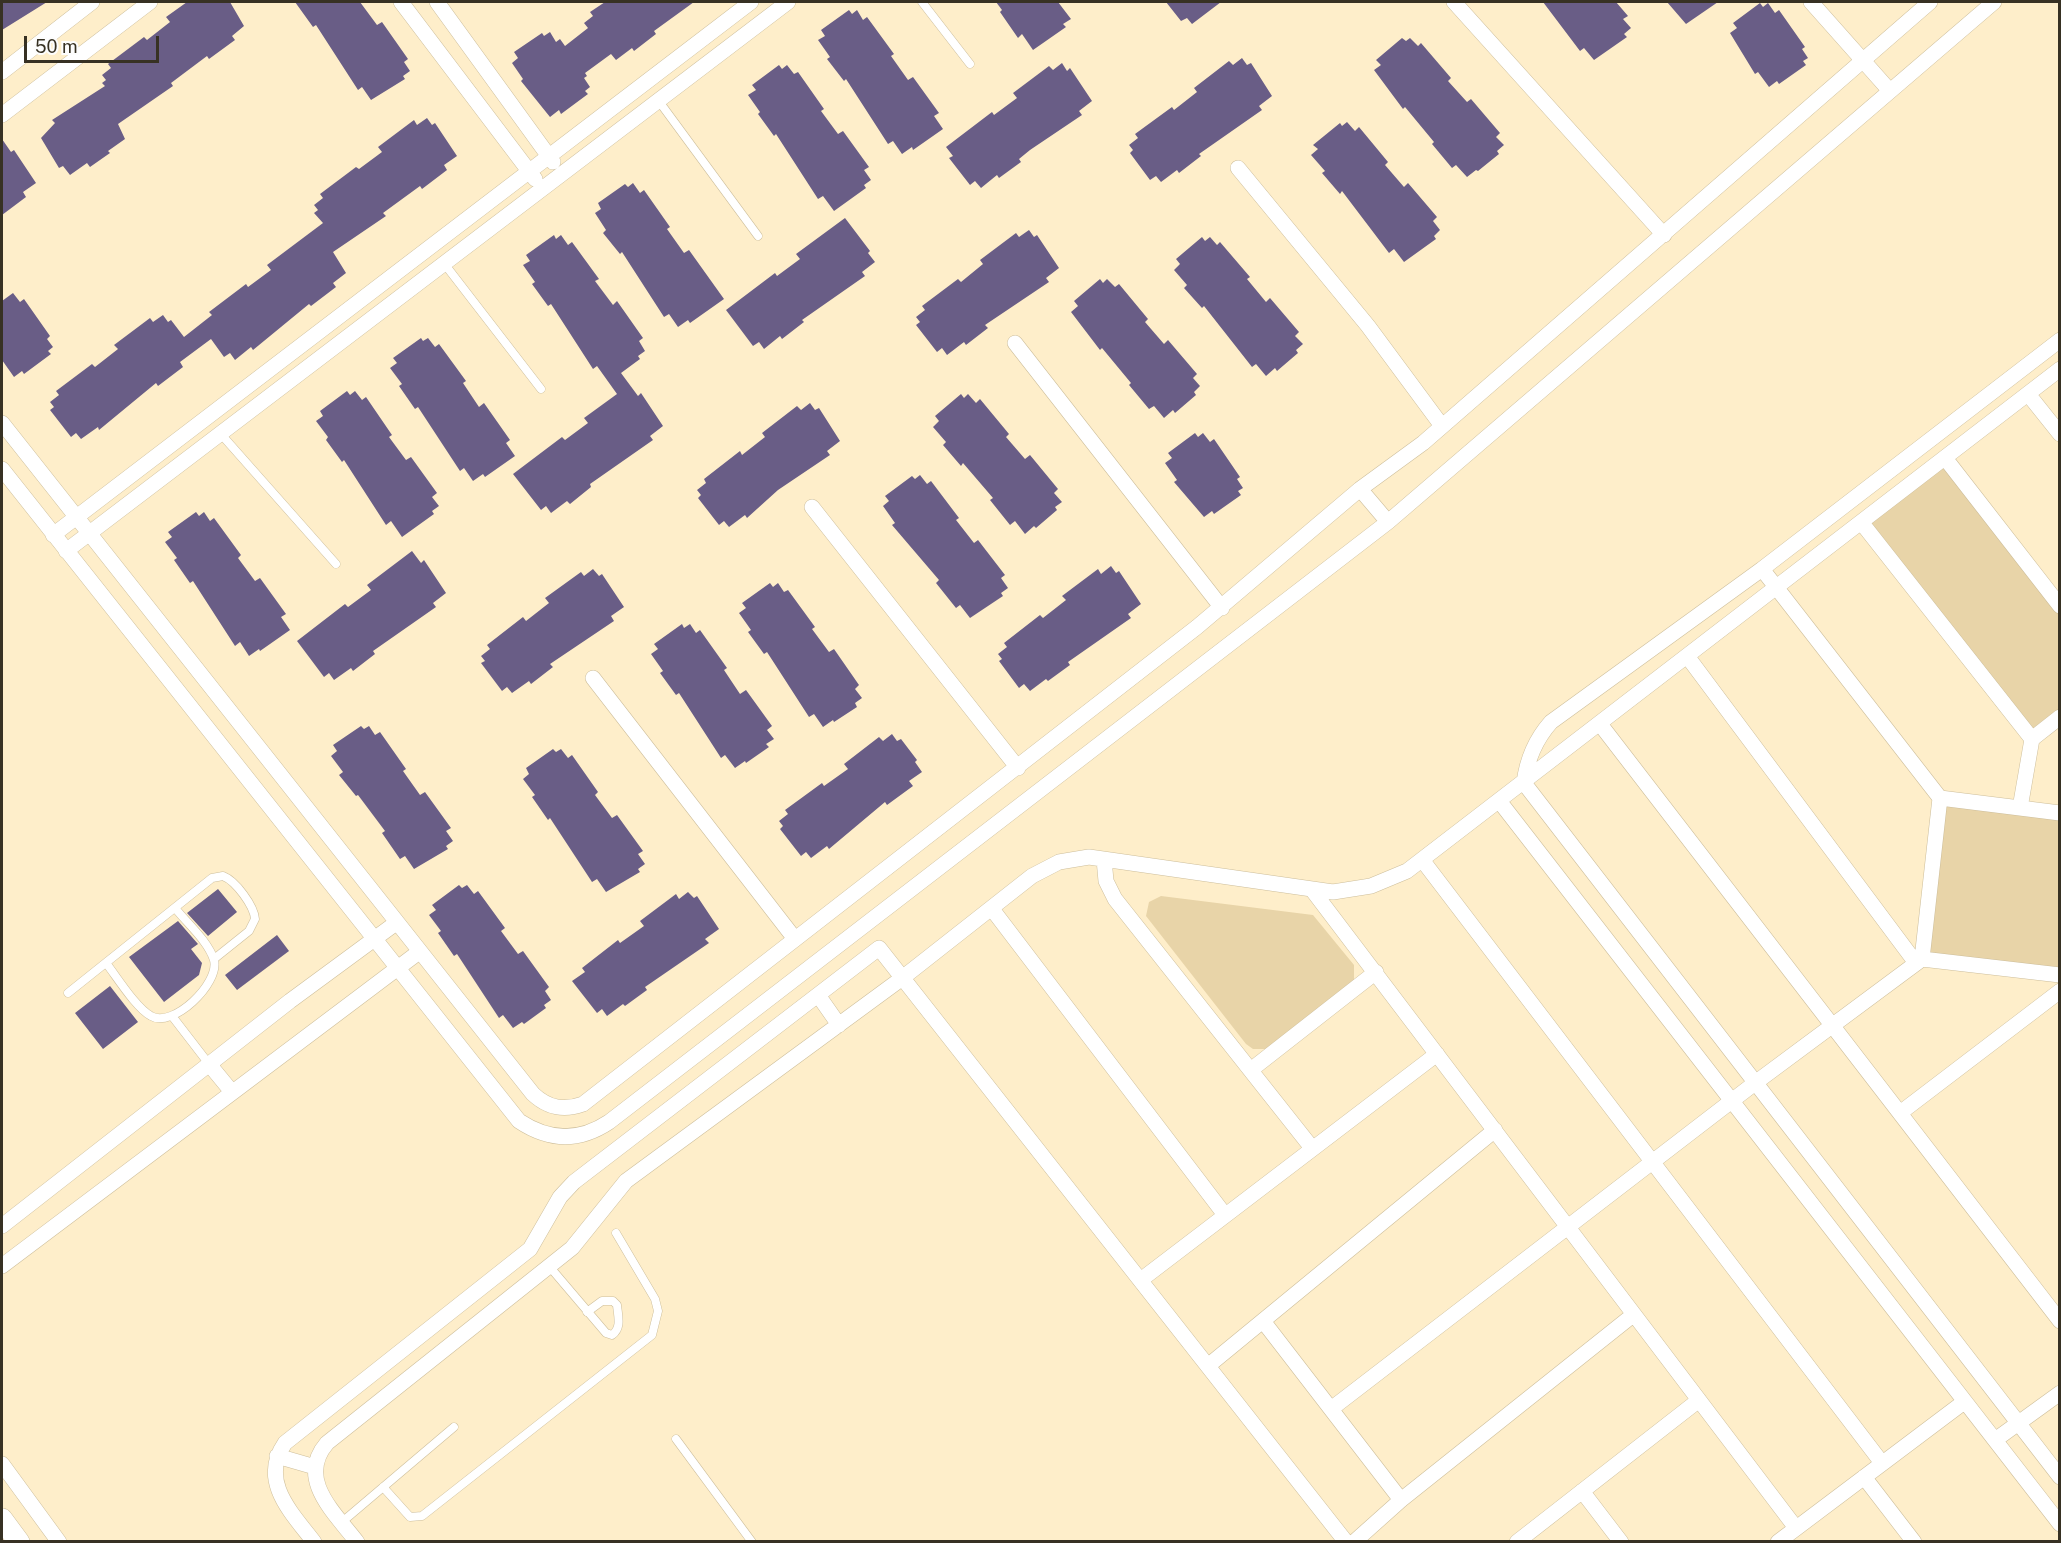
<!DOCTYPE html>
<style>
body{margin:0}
#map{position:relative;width:2061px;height:1543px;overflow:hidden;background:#feeeca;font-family:"Public Sans",sans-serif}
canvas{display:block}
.frame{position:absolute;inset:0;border:3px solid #373123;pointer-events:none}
.scale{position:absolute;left:24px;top:36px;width:135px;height:27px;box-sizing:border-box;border:3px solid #373123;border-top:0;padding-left:8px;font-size:18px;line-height:21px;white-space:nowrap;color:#373123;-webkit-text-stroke:4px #fdfdfd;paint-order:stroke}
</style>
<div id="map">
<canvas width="2061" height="1543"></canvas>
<div class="frame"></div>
<div class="scale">50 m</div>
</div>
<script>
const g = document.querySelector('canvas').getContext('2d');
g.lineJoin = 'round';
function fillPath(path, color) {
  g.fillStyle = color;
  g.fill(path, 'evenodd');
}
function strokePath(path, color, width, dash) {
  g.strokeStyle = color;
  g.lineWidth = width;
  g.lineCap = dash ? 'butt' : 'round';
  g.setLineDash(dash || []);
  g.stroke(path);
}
fillPath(new Path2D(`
 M1945 458 2059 606V717L2032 739 1861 522Z
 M1940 798 2059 813V975L1922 959Z
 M1161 896 1313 915 1354 965V980L1266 1049H1253L1246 1044 1146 916 1149 902Z`), '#e8d4a8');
fillPath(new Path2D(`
 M2 2H47L2 30Z
 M187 2H230L244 26 232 36 235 40 209 59 207 56 171 83 173 86 118 124 125 139 108 151 110 153 90 167 87 163 70 175 63 166 59 168 41 138 55 123 52 120 105 86 102 83 106 80 102 75 111 68 108 64 144 37 147 40 170 22 166 17Z
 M295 2H360L377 25 382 22 408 59 404 62 410 71 403 76 405 79 371 100 362 87 358 90 316 25 313 27Z
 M605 2H694L654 31 656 34 634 51 632 48 616 60 611 54 585 73 587 76 584 78 590 87 585 91 588 94 561 114 559 110 550 117 521 81 523 79 512 63 518 58 514 52 542 33 544 36 550 32 556 42 560 39 565 46 588 28 584 23 593 16 590 12Z
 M996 2H1058L1071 19 1063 24 1066 27 1033 50 1022 34 1018 38 1000 12 1002 10Z
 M1166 2H1221L1192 24 1187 18 1181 21Z
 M1543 2H1616L1628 16 1623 19 1631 28 1624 34 1627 37 1594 60 1584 48 1580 51Z
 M1667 2H1718L1686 24Z
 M1760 3 1763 7 1768 3 1775 13 1779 10 1805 47 1802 49 1808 58 1803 61 1806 65 1779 84 1777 81 1769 87 1758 72 1755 74 1730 33 1737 28 1733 23Z
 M849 10 852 14 857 10 863 20 867 17 894 54 891 56 908 80 913 77 939 113 934 116 943 129 913 150 912 147 902 154 893 141 888 144 846 79 844 81 827 59 830 57 818 40 825 36 821 30Z
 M1402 38 1406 41 1410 38 1418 46 1421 43 1451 78 1448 81 1467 102 1471 99 1500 133 1496 137 1504 145 1497 151 1499 154 1478 171 1476 170 1467 177 1456 165 1452 168 1432 144 1434 142 1405 107 1403 109 1374 70 1381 65 1376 60Z
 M1242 58 1247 65 1251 63 1272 96 1259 106 1262 110 1199 154 1201 156 1179 173 1177 170 1161 182 1156 176 1150 180 1130 153 1133 150 1129 145 1138 138 1135 134 1172 107 1174 110 1197 92 1194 88 1229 61 1233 65Z
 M1062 63 1067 71 1070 68 1092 101 1079 111 1082 115 1030 150 1019 159 1021 162 999 178 997 175 981 188 975 181 970 185 949 158 953 156 946 147 992 112 994 115 1017 98 1013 93 1049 66 1053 70Z
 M779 65 782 69 787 65 794 74 798 72 824 109 821 111 838 134 843 131 869 167 864 170 871 180 864 185 866 188 834 211 823 196 818 199 776 134 774 136 758 114 760 112 748 95 756 90 752 85Z
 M427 118 432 125 435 123 457 156 444 165 447 170 422 189 420 186 383 213 386 216 333 252 346 273 333 283 336 287 311 306 309 304 253 350 251 347 235 360 230 353 224 357 211 339 180 362 183 367 158 386 156 383 99 430 98 427 81 439 76 433 71 437 50 410 54 407 50 402 59 395 56 391 92 364 95 367 118 349 114 345 150 318 153 322 163 315 168 322 171 320 184 337 212 315 209 312 246 284 248 287 271 270 267 265 323 223 314 213 318 210 314 205 323 198 320 194 356 167 359 169 382 152 378 147 414 120 417 125Z
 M1347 122 1355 131 1359 127 1388 162 1385 165 1404 187 1408 183 1437 217 1433 221 1440 230 1434 236 1436 239 1404 262 1394 249 1389 253 1342 191 1340 194 1322 173 1325 171 1311 155 1318 149 1313 145 1340 123 1342 126Z
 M2 139 11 152 14 150 36 183 23 192 26 197 2 215Z
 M633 183 640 193 644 190 670 227 667 229 684 253 689 250 724 299 690 323 688 320 678 327 669 314 664 317 622 252 620 254 603 233 606 230 595 213 601 209 598 203 625 184 628 187Z
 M845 218 870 251 868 253 875 262 862 272 865 276 802 320 804 322 782 339 780 336 764 349 759 342 753 346 726 310 775 273 777 276 800 259 796 254Z
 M1029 230 1034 237 1037 235 1059 268 1046 278 1049 282 985 325 988 328 966 345 964 342 947 355 942 348 937 352 916 325 920 322 916 317 925 310 922 306 958 279 961 282 983 264 980 260 1016 233 1019 237Z
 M554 235 556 239 561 235 568 245 572 242 599 279 595 281 613 305 617 301 643 338 639 341 645 351 638 356 640 359 621 373 638 396 641 393 663 426 650 436 653 440 590 484 591 487 570 504 567 501 551 513 546 506 541 510 513 474 562 437 565 440 588 423 584 418 617 394 597 366 593 369 551 304 548 306 532 284 535 282 523 265 530 261 526 255Z
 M1202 237 1205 241 1210 237 1217 245 1220 242 1250 277 1247 279 1266 302 1270 298 1299 332 1295 336 1303 344 1296 350 1298 353 1277 371 1275 368 1266 376 1256 364 1252 367 1204 306 1202 308 1184 288 1187 285 1174 270 1180 264 1176 259Z
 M1100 279 1103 283 1107 279 1115 287 1119 284 1148 319 1145 322 1164 344 1168 340 1197 374 1193 378 1200 386 1194 392 1196 395 1175 413 1173 410 1164 418 1154 406 1149 409 1129 385 1131 383 1102 348 1100 350 1071 312 1078 306 1074 301Z
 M13 293 20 302 24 299 50 336 47 339 53 347 48 351 51 354 24 374 22 371 14 377 2 360V301Z
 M421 338 423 341 428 338 435 347 439 344 466 381 463 383 479 407 484 403 510 440 506 443 515 456 485 477 483 474 473 481 464 468 460 471 418 407 415 409 399 386 402 384 390 368 397 363 393 358Z
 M347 391 350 395 355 391 362 400 366 397 392 435 389 437 406 460 411 457 437 493 432 497 439 506 432 511 434 514 402 537 391 521 386 525 344 460 342 462 326 440 328 437 316 421 323 416 320 411Z
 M961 394 964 398 968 394 976 403 980 399 1009 434 1006 437 1025 459 1030 455 1058 489 1054 493 1062 502 1055 507 1057 510 1036 528 1034 526 1025 534 1015 521 1010 525 990 500 993 498 963 463 961 466 943 445 946 442 933 427 939 421 935 416Z
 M810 403 815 410 819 408 840 441 827 451 830 455 778 490 747 518 745 515 729 527 724 521 719 525 698 498 701 495 697 490 706 483 704 479 740 451 742 455 765 437 762 433 797 406 801 410Z
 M1195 433 1198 437 1203 433 1210 442 1214 439 1240 477 1237 479 1243 488 1238 491 1241 495 1214 514 1212 511 1204 517 1174 482 1177 480 1165 463 1172 458 1168 453Z
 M920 475 927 484 931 481 959 518 956 520 974 543 978 540 1005 575 1001 578 1008 588 1001 593 1003 596 970 618 960 605 956 608 936 583 939 580 892 525 895 523 883 506 889 501 885 496 912 476 915 479Z
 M196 512 199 516 204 512 210 521 214 518 241 555 238 558 255 581 260 578 286 614 281 617 290 630 260 651 259 649 249 656 240 642 235 646 193 581 190 583 174 560 177 558 165 542 172 537 168 532Z
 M412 551 421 563 424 560 446 593 433 603 436 607 373 651 375 654 353 671 351 668 334 680 329 673 324 677 297 641 345 604 348 607 371 590 367 585Z
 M1111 566 1116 573 1119 571 1141 604 1128 614 1131 618 1068 662 1070 665 1048 681 1046 679 1030 691 1024 684 1019 688 999 661 1002 659 998 654 1007 647 1004 643 1040 615 1043 618 1066 600 1062 596 1098 569 1101 574Z
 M593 569 599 576 602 574 624 607 611 616 614 621 550 664 553 667 531 684 529 681 512 693 507 687 502 691 481 663 485 661 481 656 490 649 487 645 523 617 526 621 549 603 545 598 581 572 584 576Z
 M770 583 773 587 778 583 784 592 788 590 815 627 812 629 829 652 834 649 859 685 855 689 862 698 855 703 857 707 834 722 833 720 823 727 814 714 809 717 767 652 764 654 748 632 751 630 739 613 746 608 742 603Z
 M682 624 684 628 690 624 696 633 700 630 727 668 724 670 740 694 746 690 772 726 767 730 774 739 766 744 769 747 746 763 745 761 735 768 725 755 721 758 679 693 676 695 660 673 663 671 651 654 658 649 654 644Z
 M361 726 364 729 369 726 375 735 380 732 406 769 403 771 420 795 425 792 451 828 446 831 453 841 446 846 448 849 414 869 405 856 400 859 382 833 385 831 358 795 356 796 339 775 343 772 331 756 337 751 333 745Z
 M892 734 897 741 901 739 917 760 915 762 922 772 909 781 913 786 887 805 885 802 829 849 827 846 811 858 806 852 801 856 780 829 783 826 779 821 788 814 785 810 822 783 824 786 848 769 844 764 879 737 883 741Z
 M553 749 556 752 561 749 568 758 572 755 598 792 595 795 612 818 617 815 643 851 638 854 645 864 638 869 640 872 606 892 597 879 592 882 550 818 548 820 532 797 535 795 523 779 529 774 526 768Z
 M459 885 462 888 467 885 474 894 478 891 505 928 501 931 518 954 523 951 549 987 545 991 551 1000 544 1005 546 1008 524 1024 522 1022 513 1028 503 1015 499 1018 457 954 454 956 438 933 441 931 429 915 436 910 432 905Z
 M218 889 237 912 208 936 187 913Z
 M688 892 694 898 697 896 719 929 705 939 709 943 645 987 647 990 625 1006 623 1004 607 1016 602 1009 597 1013 572 981 585 972 582 968 618 940 620 943 644 926 640 921 676 894 679 899Z
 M178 921 198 944 191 949 202 963 199 975 164 1002 129 957Z
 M277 935 289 951 237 990 225 975Z
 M110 986 138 1022 103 1049 75 1013Z`), '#695d86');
const lane = new Path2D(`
 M922 2 970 64
 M658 100 758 236
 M443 262 541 389
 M220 433 336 564
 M106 963C117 977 136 1008 151 1016 172 1029 220 984 214 960 208 941 187 923 175 908
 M68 993 212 878 223 876C236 881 254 906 255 919L249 931 214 959
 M172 1016 209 1064
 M549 1266 606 1333 612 1335C622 1328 618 1316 617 1305L613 1301H602L587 1312
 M676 1439 752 1542
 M383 1487 410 1517 422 1516 652 1335 658 1311 655 1299 616 1233
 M342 1522 454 1427`);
const street = new Path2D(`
 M401 2 535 179
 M437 2 553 162
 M1454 2 1664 235
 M1811 2 1890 91
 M2 72 92 2
 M2 115 150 2
 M1238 168 1368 326 1442 426
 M2060 340 1762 569 1551 722C1535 740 1527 759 1524 783L2060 1477
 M1015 343 1222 608
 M2028 394 2060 434
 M2 423 533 1094C548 1108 564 1111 583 1104L1197 627 1360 489 1423 443 1930 2
 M1945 458 2060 606
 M2 469 519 1121C549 1141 579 1142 609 1122L1388 522 1994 2
 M1360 489 1388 522
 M812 507 1018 768
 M1861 522 2032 739
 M53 535 751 2
 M66 551 788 2
 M1762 569 1940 798 1922 959 2060 975
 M1687 656 1916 963
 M593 678 795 939
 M1600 724 2060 1321
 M1940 798 2060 813
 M1500 802 2060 1524
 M2020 808 2032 739 2060 717
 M1104 859 1106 881 1115 899 1312 1148
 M1423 861 1882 1463
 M1313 891 1796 1528
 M992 909 1225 1215
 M818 995 839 1025
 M209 1064 232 1092
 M1252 1069 1376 972
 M1900 1113 2060 991
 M2 1226 290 1001 396 923
 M2 1266 419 952
 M1142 1279 1437 1054
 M1263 1321 1401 1500
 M1209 1365 1495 1130
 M1331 1409 1755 1083 1922 959
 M1995 1440 2060 1393
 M277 1456 315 1467
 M2 1464 59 1542
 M1864 1477 1914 1542
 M1582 1491 1621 1542
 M314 1542C291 1512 259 1481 285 1443L530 1249 560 1197 574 1182 879 948 1346 1542
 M357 1542C335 1513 296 1479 327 1443L572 1248 626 1181 901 979 1032 876 1059 862 1089 857 1333 892 1371 886 1407 871 2060 369
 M1354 1542 1401 1500 1633 1315
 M1517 1542 1699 1400
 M1778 1542 1964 1402`);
const secondary = new Path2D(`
 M2 1519 19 1542`);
strokePath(lane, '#cdbe9b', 9);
strokePath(street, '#cdbe9b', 16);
strokePath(secondary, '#cdbe9b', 22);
strokePath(lane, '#fff', 8);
strokePath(street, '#fff', 15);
strokePath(secondary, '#fff', 21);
</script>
